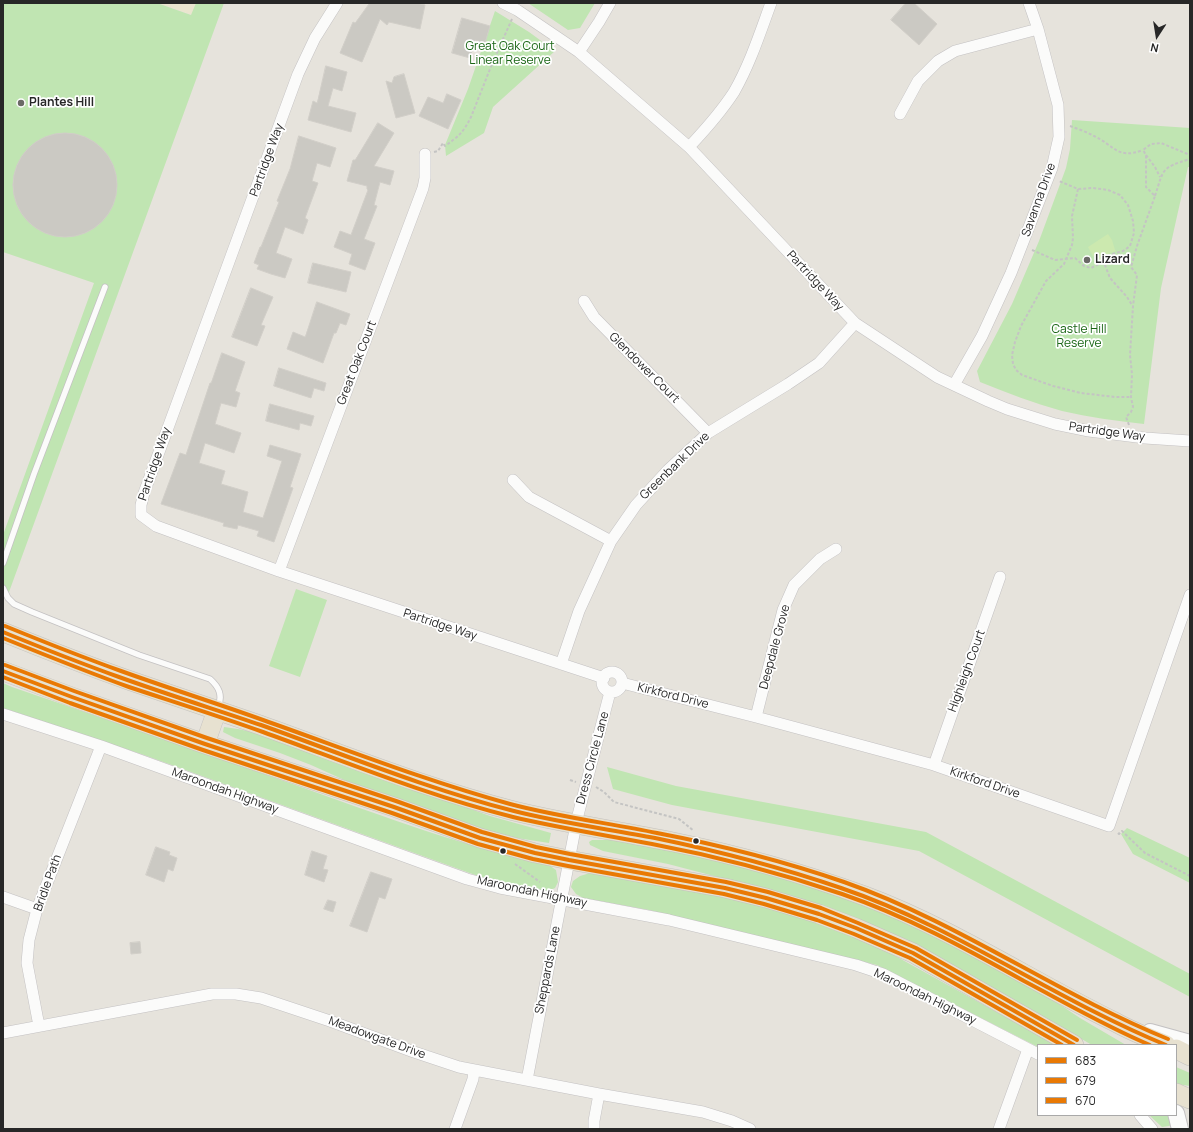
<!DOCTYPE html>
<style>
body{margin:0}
#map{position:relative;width:1193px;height:1132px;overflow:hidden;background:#e6e3dc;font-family:Manrope,sans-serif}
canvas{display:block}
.frame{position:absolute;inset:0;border:4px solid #272727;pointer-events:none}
.legend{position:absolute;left:1037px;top:1044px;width:140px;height:72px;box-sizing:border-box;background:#fff;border:1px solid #a9a9a9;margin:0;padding:5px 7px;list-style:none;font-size:12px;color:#272727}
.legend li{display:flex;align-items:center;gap:8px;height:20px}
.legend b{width:20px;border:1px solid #a9a9a9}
.north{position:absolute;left:1137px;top:16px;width:40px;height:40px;-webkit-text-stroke:3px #fff;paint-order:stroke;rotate:192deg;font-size:11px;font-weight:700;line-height:16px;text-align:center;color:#272727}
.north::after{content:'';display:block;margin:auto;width:14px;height:18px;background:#272727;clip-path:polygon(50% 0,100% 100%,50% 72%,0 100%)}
</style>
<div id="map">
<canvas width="1193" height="1132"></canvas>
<div class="frame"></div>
<ul class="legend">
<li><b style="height:5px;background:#e97904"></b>683</li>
<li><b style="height:5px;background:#e97904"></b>679</li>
<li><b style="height:5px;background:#e97904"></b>670</li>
</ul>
<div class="north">N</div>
</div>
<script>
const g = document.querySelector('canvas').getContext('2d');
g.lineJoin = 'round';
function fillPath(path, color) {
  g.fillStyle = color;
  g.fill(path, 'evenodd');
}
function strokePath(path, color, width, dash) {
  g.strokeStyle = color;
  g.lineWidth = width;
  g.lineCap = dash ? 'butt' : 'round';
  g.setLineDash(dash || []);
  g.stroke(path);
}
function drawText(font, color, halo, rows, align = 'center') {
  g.font = font + ' Manrope,sans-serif';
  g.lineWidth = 3.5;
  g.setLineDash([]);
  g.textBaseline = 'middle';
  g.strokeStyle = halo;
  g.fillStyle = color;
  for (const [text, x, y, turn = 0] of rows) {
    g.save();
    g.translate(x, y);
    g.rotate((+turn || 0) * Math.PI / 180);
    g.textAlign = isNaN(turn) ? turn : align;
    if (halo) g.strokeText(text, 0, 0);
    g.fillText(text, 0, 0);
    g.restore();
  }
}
fillPath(new Path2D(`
 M157 3H196L192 15Z`), '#eae5cf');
fillPath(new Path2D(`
 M3 3H157L191 15 196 3H224L9 592 3 589V535L94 283 3 252Z
 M528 3H595L580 28 568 30Z
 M495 11 529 32 555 51 493 107 484 133 446 156 445 145 468 89Z
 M1072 120 1190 128V167H1188L1161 288 1144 424C1116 421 1089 417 1062 411 1034 403 1007 393 980 382L977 371 1012 304 1039 241 1066 168 1070 149Z
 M296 589 327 600 300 677 269 666Z
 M3 683 12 687C108 720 205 753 301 787 383 816 464 847 549 865L556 870 558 882 555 888 547 891 489 880 144 755 3 708Z
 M224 727 238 729 270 736 490 816 551 833 549 843 517 838 488 831 351 783 311 765 280 753 235 738 223 732Z
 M607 767 676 786 926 832 1190 974V997L919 851 672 805 613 789Z
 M1127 828 1190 858V883L1133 854 1121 834Z
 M592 840H618L771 871 908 921 1035 988 1080 1018 1126 1045H1092L972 976 737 882 668 864 603 851 590 845 589 842Z
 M590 873 711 894 760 906 819 923 881 948 1056 1045H1038V1047L877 965 649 910 583 898 576 894 571 887 573 881 580 876Z
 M1176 1067 1190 1073V1086L1176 1084Z
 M1149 1115H1173L1175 1125 1162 1127Z`), '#c0e5b2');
fillPath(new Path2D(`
 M1108 234 1112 240 1115 250 1116 251 1110 253 1100 261 1099 258 1093 256 1088 247Z`), '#cce9af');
const building = new Path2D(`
 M370 3H416L425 5 420 29 389 22 387 25 380 19 362 62 340 53 353 22 355 23Z
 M906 3H914L937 24 919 45 891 20Z
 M462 18 490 26 485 43 475 40 470 58 452 53Z
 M326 66 347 72 342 91 333 88 328 106 356 113 351 132 308 120 313 101 317 103Z
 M404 74 415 113 396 118 386 81 392 83 394 77Z
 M447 94 461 100 448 129 419 116 428 97 443 103Z
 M378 123 394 133 374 166 394 171 390 185 380 182 374 205 377 206 364 239 375 243 365 270 349 264 352 254 334 247 340 231 351 235 368 190 367 189V186L347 181 353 160H355Z
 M13 185a52 52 0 1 1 104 0a52 52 0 1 1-104 0Z
 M299 136 336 148 330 167 317 163 312 181 318 183 305 218 308 220 303 234 285 227 276 253 292 259 285 278 271 274 257 269 259 265 254 263 260 247H261L279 202 277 201 290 169Z
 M313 263 351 272 346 292 308 283Z
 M251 288 273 297 261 325 265 326 257 346 232 337Z
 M317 302 350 314 346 325 340 323 336 333H334L323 363 287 349 293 332 305 337Z
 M222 353 245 362 235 391 240 393 236 407 221 403 215 424 241 433 234 453 205 443 199 463 225 471 221 484 248 492 243 512 263 518 282 461 267 456 270 445 301 454 290 487 293 488 274 542 257 536 259 531 238 525 237 529 223 526 224 523 161 504 180 453 186 455 210 383H211Z
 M279 368 326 383 324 391 314 388 311 398 274 386Z
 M270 404 314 416 311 426 300 423 299 430 266 421Z
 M156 847 170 852 169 855 177 858 173 871 168 869 164 882 146 875Z
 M312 851 327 856 323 869 328 870 324 882 305 875Z
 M371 872 392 879 385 899 379 897 367 932 350 926Z
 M328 900 336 902 333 912 324 909Z
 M140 942 141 953 131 954 130 943Z`);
fillPath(building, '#cbc9c3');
strokePath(building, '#d1cec8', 1);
const service = new Path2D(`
 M3 563 34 474 105 287
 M3 588 8 598 14 604 32 612 139 655 210 679C219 687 223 695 218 708`);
const minor = new Path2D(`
 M337 3 315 38 298 74 144 493 141 505V515L156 526 279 571 604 678
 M503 3 517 10 579 52 689 147 855 323 937 377 988 401 1007 409 1055 424 1089 431 1145 438 1190 441
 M579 52 599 22 610 3
 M900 114 918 81 938 61 955 51 1038 29
 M689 147C705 130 721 112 734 92 750 64 760 33 771 3
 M584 301 594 317 708 433
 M954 385 982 336 1011 273 1052 168 1059 137 1058 105 1038 29 1029 3
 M513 480 529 497 611 541
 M279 571 423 188 425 178V154
 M561 664 579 611 611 541 636 505 668 470 708 433 788 384 819 363 855 323
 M602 682a10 10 0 1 1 20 0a10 10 0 1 1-20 0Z
 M622 683 756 717 934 765 1109 826 1190 595
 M3 714 101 746 467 879 500 888 669 920 856 965 883 974 1038 1054
 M756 717 783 610 794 585 820 559 836 549
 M934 765 1000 577
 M3 897 37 909
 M39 1026 27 963 29 940 37 909 101 746
 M3 1033 212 994H236L261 998 330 1021 414 1052 459 1067 599 1094 703 1112 732 1121 750 1129
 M527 1080 577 819 610 692
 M1140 1115 1152 1129
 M455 1129 473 1079 474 1070
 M594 1129V1121L599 1094
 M999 1129 1028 1049`);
const secondary = new Path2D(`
 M1150 1032 1190 1043
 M1176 1113 1180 1129`);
const trunk = new Path2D(`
 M3 632C45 649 88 666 131 681 174 696 217 710 260 725 344 755 428 789 514 811 567 824 620 831 673 842 738 855 802 873 865 896 953 929 1031 981 1115 1022 1131 1031 1149 1038 1166 1045
 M3 671 72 697 205 744 394 807 480 838 535 853 569 860 725 888 766 898 819 914 856 928 913 953 1074 1045
 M205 744 217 710
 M1176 1049 1190 1056
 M1176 1093 1190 1099`);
strokePath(service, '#c3c1c2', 7);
strokePath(minor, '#c3c1c2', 12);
strokePath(secondary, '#c3c1c2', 18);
strokePath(trunk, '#c3c1bf', 20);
strokePath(new Path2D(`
 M1070 126C1078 129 1087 132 1094 136 1114 145 1117 160 1143 150
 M434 152 438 151 443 143 445 146C459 136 463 133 471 117L492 64 512 19
 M1146 155 1155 167 1160 177
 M1078 189 1072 216 1073 238 1072 245 1064 264 1046 281 1021 326 1015 342 1012 355 1013 364 1016 370 1022 375 1053 386 1081 393 1115 397H1131
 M1155 196C1164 168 1161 168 1190 159
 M1032 250 1055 260 1075 258 1084 266 1091 268 1099 264 1110 255 1116 253 1123 251 1130 246 1134 233 1133 221 1128 205 1120 195 1108 190 1093 188 1078 189 1059 181
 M1103 260 1110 278 1127 297 1132 305
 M1129 425 1126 417 1131 412 1133 407 1131 397 1132 374 1130 355 1133 306 1137 275 1131 267 1137 246 1155 196 1146 187V155L1143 150 1151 144 1161 143 1190 155
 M570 780 576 782
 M596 787 604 792 614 802 679 819 694 831
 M1118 833 1119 834 1122 831 1145 853 1190 876
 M515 864 540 882`), '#c4c4c3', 2, [3, 2]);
strokePath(service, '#fbfbfa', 5.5);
strokePath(minor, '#fbfbfa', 11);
strokePath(secondary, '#fbfbfa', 16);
strokePath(trunk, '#e7e1d0', 19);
strokePath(new Path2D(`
 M3 632C42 648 80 663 119 677 166 694 214 709 261 725 345 755 428 789 514 811 561 823 608 829 655 838 718 851 780 867 841 888 956 927 1054 999 1166 1045
 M3 671 72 697 205 744 394 807 480 838 535 853 569 860 725 888 766 898 819 914 856 928 913 953 1074 1045`), '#e97904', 4);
strokePath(new Path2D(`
 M3 638C45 655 87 672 129 687 174 702 219 716 263 732 346 762 428 796 513 817 559 828 605 835 652 844 716 856 780 873 842 894 906 916 965 948 1024 981 1066 1003 1107 1027 1150 1045
 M3 677 70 703 203 750 392 813 478 844 533 859 568 866 724 894 764 904 817 920 854 934 910 958 1062 1045`), '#e97904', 4);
strokePath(new Path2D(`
 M5 626C44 642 82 657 121 671 168 688 216 703 263 720 345 749 426 781 510 804 559 817 608 823 657 833 720 845 783 861 844 882 958 922 1057 994 1168 1039
 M5 665 74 691 207 738 396 801 482 832 536 847 570 854 726 882 768 892 821 908 858 923 916 948 1077 1040`), '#e97904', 4);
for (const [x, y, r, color] of [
 [21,103,4,"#6a6966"],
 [1087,260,4,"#6a6966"],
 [696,841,3.5,"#272727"],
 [503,851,3.5,"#272727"]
]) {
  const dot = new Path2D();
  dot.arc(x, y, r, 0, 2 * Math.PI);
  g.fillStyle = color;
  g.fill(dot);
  strokePath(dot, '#fff', 1.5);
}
drawText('12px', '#1a6615', '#fff', [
 ["Great Oak Court",510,47],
 ["Linear Reserve",510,61],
 ["Castle Hill",1079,330],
 ["Reserve",1079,344]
]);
drawText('bold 12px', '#272727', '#fff', [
 ["Plantes Hill",29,103],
 ["Lizard",1095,260]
], 'left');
drawText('12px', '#272727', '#fff', [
 ["Partridge Way",267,160,-70],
 ["Savanna Drive",1039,200,-70],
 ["Partridge Way",815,281,47],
 ["Great Oak Court",357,363,-69],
 ["Glendower Court",644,368,45],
 ["Partridge Way",1107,432,8],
 ["Partridge Way",155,464,-71],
 ["Greenbank Drive",675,466,-44],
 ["Partridge Way",440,625,18],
 ["Deepdale Grove",775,647,-75],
 ["Highleigh Court",967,671,-70],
 ["Kirkford Drive",673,696,14],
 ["Dress Circle Lane",593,758,-75],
 ["Kirkford Drive",985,783,19],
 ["Maroondah Highway",225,791,20],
 ["Bridle Path",48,883,-70],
 ["Maroondah Highway",532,892,12],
 ["Sheppards Lane",548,970,-79],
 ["Maroondah Highway",925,997,26],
 ["Meadowgate Drive",377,1038,20]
]);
</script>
